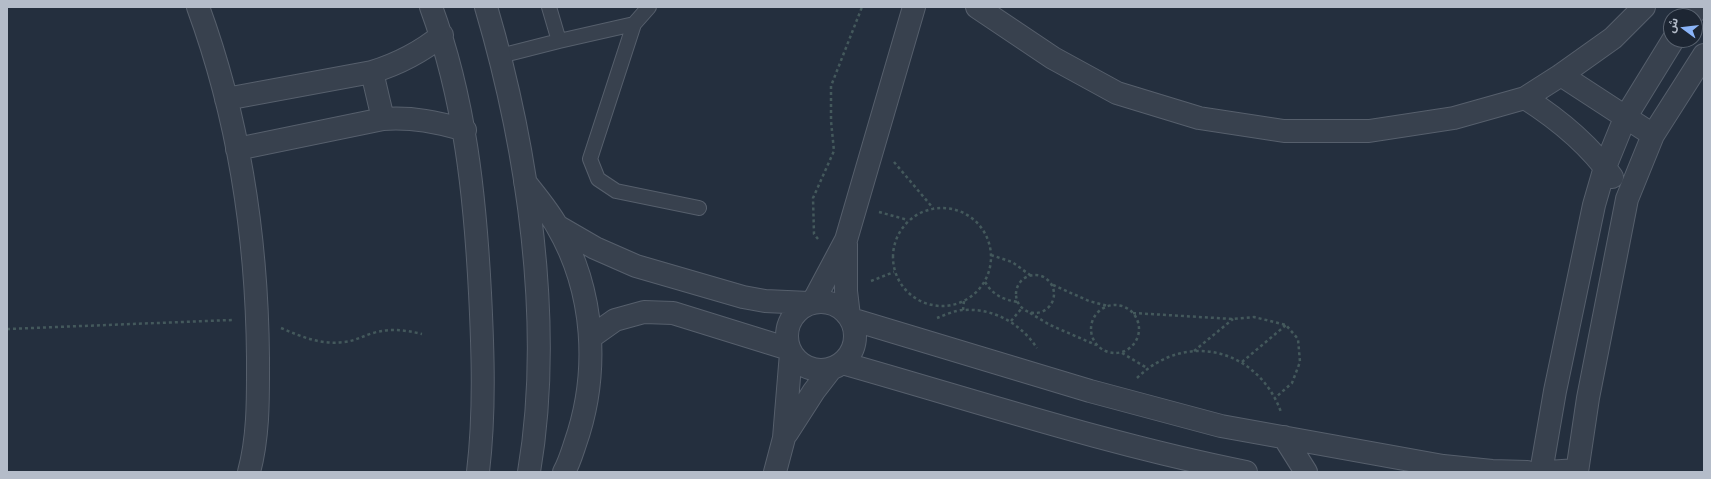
<!DOCTYPE html>
<meta charset="utf-8">
<style>
body{margin:0}
#map{position:relative;width:1711px;height:479px;overflow:hidden;background:#242f3e;font-family:"IBM Plex Sans","Noto Sans Arabic",sans-serif}
canvas{display:block}
.frame{position:absolute;inset:0;border:8px solid #b4bcc9;pointer-events:none}
.north{position:absolute;left:1663px;top:8px;width:40px;height:40px;box-sizing:border-box;background:#1d2633;border:1px solid #59626f;border-radius:50%;rotate:285deg;font-size:11px;font-weight:700;line-height:16px;text-align:center;color:#b4bcc9}
.north::after{content:'';display:block;margin:auto;width:14px;height:18px;background:#8ab4f8;clip-path:polygon(50% 0,100% 100%,50% 72%,0 100%)}
</style>
<div id="map">
<canvas width="1711" height="479"></canvas>
<div class="frame"></div>
<div class="north">ش</div>
</div>
<script>
const g = document.querySelector('canvas').getContext('2d');
g.lineJoin = 'round';
function strokePath(path, color, width, dash) {
  g.strokeStyle = color;
  g.lineWidth = width;
  g.lineCap = dash ? 'butt' : 'round';
  g.setLineDash(dash || []);
  g.stroke(path);
}
const lane = new Path2D(`
 M549 7 559 41 634 24
 M649 7 634 24 590 159 598 179 616 191 699 208
 M500 56 559 41`);
const street = new Path2D(`
 M198 7C239 119 257 239 258 358 258 395 259 435 249 472
 M431 7C465 99 475 196 480 293 483 352 485 413 478 472
 M486 7C528 149 554 325 529 472
 M977 7 1053 58 1117 93 1199 118 1284 131H1369L1454 118 1525 98 1561 75 1613 38 1644 7
 M1691 16 1698 7
 M372 72 383 119
 M1561 75 1653 135
 M1525 98C1558 119 1589 144 1612 177
 M226 99 372 72C398 64 420 53 442 35
 M237 149 383 119C414 117 436 122 465 130
 M525 182C536 196 548 210 557 226 595 291 600 373 575 444 572 453 569 463 564 472
 M557 226 595 248 636 266 743 297 765 301 809 303
 M846 245V291L849 316
 M787 336a34 34 0 1 1 68 0a34 34 0 1 1-68 0Z
 M813 302 846 240 914 7
 M851 319 1090 391 1221 426 1443 466 1492 471 1527 472
 M591 337 615 320 644 312 673 313 789 349
 M842 363C976 401 1110 445 1246 472
 M787 433 814 391 831 369
 M1284 437 1306 472
 M775 472 784 438 791 353
 M1541 472 1555 391 1594 205 1605 167 1625 118 1673 40
 M1548 472 1577 470
 M1577 472 1588 398 1627 199 1653 135 1704 55`);
strokePath(lane, '#565f6c', 16);
strokePath(street, '#565f6c', 24);
strokePath(new Path2D(`
 M894 162 933 208
 M893 257a49 49 0 1 1 98 0a49 49 0 1 1-98 0Z
 M879 212 908 220
 M818 239 814 234 813 198 834 151 831 121V86L862 7
 M991 255 1012 262 1030 275
 M1016 294a19 19 0 1 1 38 0a19 19 0 1 1-38 0Z
 M871 281 894 272
 M985 282C993 295 1002 299 1017 302
 M1053 285 1089 301 1108 306
 M1091 329a24 24 0 1 1 48 0a24 24 0 1 1-48 0Z
 M963 310 964 301
 M1030 313 1050 325 1096 345
 M1133 313 1233 319 1254 317 1286 325 1298 339 1300 362 1292 383 1275 398
 M937 318C945 315 955 310 964 310 994 308 1021 324 1037 348
 M1011 321 1022 308
 M281 328C302 337 321 345 344 342 355 341 363 336 373 333 390 328 405 330 422 334
 M7 329 232 320
 M1194 351 1233 319
 M1122 353 1147 368
 M1242 362 1286 325
 M1137 378C1186 330 1258 349 1281 412`), '#44595c', 2.5, [3, 3]);
strokePath(lane, '#38414e', 14);
strokePath(street, '#38414e', 22);
</script>
